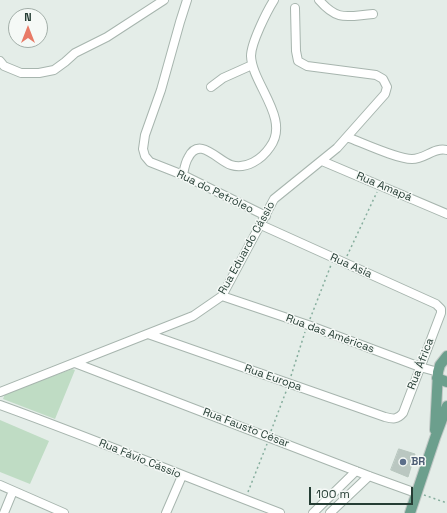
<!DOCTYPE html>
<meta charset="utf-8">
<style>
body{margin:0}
#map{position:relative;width:447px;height:513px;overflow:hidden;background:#e4ede8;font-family:"Space Grotesk",sans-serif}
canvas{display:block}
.north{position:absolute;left:8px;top:8px;width:40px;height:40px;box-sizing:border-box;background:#f5f9f6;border:1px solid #a2aea8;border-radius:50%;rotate:0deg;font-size:11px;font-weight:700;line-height:16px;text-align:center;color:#253d34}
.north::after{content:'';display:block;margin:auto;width:14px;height:18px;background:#e87a66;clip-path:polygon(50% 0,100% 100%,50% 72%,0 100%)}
.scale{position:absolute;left:309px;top:487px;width:104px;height:18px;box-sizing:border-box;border:2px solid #253d34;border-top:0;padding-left:5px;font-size:12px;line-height:14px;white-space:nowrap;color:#253d34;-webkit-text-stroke:3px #f5f9f6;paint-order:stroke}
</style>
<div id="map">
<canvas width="447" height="513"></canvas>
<div class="north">N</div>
<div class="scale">100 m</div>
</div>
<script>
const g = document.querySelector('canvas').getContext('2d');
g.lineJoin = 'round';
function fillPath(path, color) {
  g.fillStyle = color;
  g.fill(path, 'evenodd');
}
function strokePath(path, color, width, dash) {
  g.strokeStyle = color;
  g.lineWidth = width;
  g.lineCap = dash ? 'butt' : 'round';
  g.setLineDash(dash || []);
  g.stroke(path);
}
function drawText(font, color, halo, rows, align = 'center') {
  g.font = font + ' "Space Grotesk",sans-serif';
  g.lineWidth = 3;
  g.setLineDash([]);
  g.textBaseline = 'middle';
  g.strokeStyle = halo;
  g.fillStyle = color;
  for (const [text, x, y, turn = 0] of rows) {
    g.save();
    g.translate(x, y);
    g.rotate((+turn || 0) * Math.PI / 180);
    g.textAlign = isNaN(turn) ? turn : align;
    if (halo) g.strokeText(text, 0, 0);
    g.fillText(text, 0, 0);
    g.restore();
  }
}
fillPath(new Path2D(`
 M72 369 75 370 55 419 3 399 5 394Z
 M0 420 49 441 30 484 0 472Z`), '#bfdcc4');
const building = new Path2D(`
 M399 449 415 454 408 477 391 470Z`);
fillPath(building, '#bac7c1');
strokePath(building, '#b7c6be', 1);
const minor = new Path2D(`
 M187 0 180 22 161 90 145 135 143 149 145 156 150 162 183 175 266 216
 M319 0C338 22 347 16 373 14
 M0 61 4 66 21 73H39L54 70 65 62 75 53 107 37 164 0
 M211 87 223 78 252 65
 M347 137C363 143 397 159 412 159 425 159 434 147 447 150
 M322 161 447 214
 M183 175C184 170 185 163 188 158 199 135 218 161 231 165 246 170 262 159 270 147 291 119 252 84 251 56 251 43 267 11 274 0
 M222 296 308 325 420 367 438 372
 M148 334 385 417C393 419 397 420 403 413L441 313V309L436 304 261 225
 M75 363 369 476 416 493
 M0 392 193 316 222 296 274 199 337 148 385 94 387 87 383 79 376 75 307 66 298 61 296 51 295 8
 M0 405C94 439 186 477 280 513
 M0 485 64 513
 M4 513 13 491
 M166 513 182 476
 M313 513 356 471
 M330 513 369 476`);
const major = new Path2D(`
 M437 378 447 382
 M435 430 438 372 440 365 447 356
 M410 513 435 438 447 406`);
strokePath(minor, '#a7b5ae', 10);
strokePath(major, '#c2c9c6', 12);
strokePath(new Path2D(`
 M347 256 377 192
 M310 319 331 265
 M291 376 305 332
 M271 431 287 389
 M248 492 267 444
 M424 495 447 503`), '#87ae9e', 1.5, [2, 3]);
strokePath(minor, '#fff', 8);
strokePath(major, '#6c9f8d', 10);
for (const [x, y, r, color] of [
 [403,462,4,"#5c6f8a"]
]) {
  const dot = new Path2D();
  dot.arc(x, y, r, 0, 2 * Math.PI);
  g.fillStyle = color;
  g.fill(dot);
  strokePath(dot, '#f5f9f6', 1.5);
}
drawText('11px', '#253d34', '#f5f9f6', [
 ["Rua Amapá",384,187,23],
 ["Rua do Petróleo",215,192,26],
 ["Rua Eduardo Cássio",247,248,-61],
 ["Rua Asia",351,266,24],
 ["Rua das Américas",330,334,20],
 ["Rua África",421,364,-69],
 ["Rua Europa",273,378,19],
 ["Rua Fausto César",246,428,21],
 ["Rua Fávio Cássio",140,459,22]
]);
drawText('bold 11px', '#4e5e75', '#f5f9f6', [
 ["BR",411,462]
], 'left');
</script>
